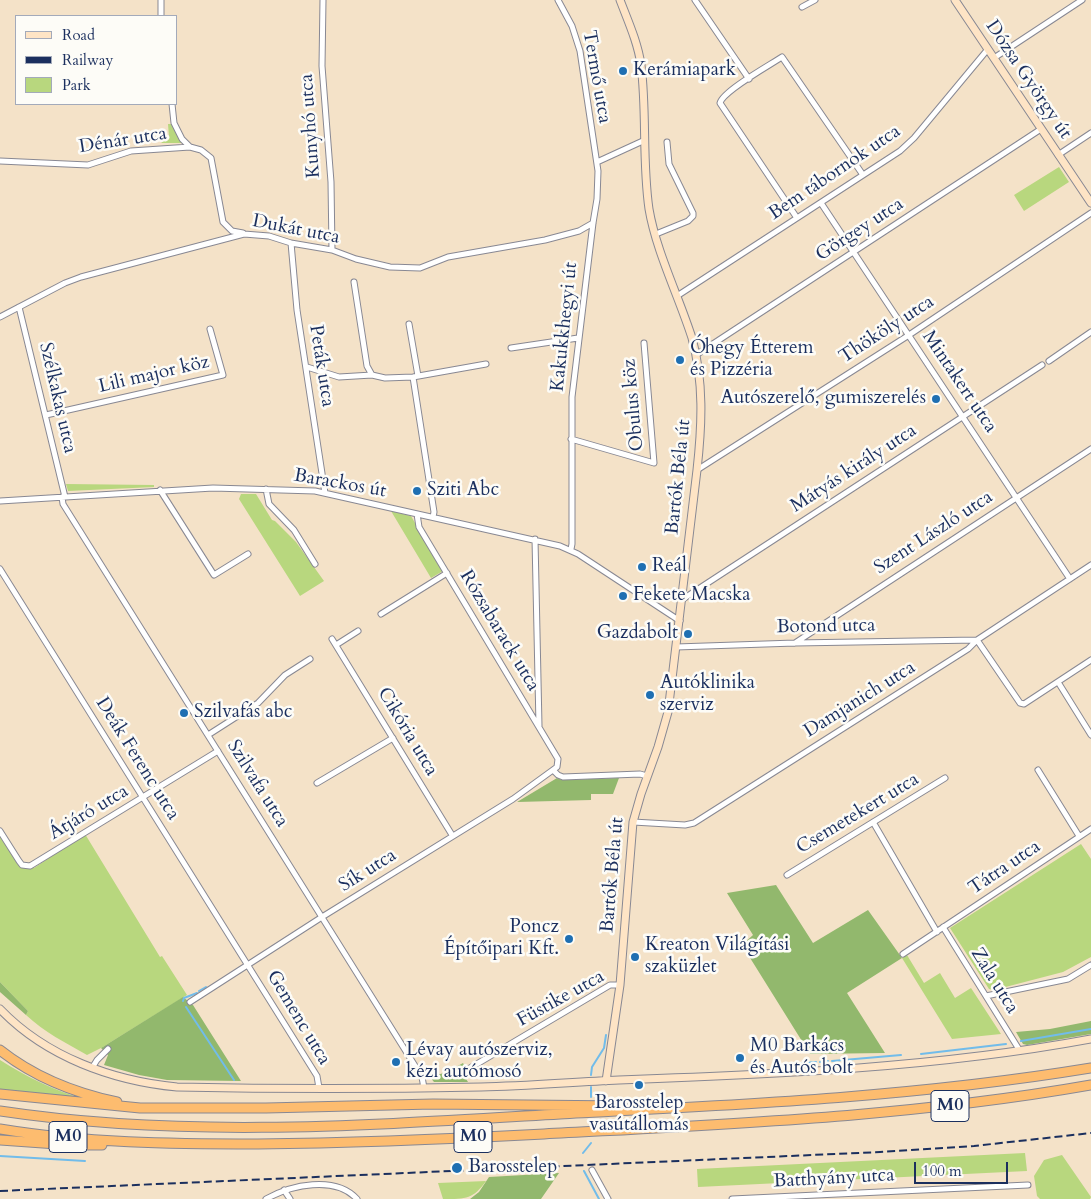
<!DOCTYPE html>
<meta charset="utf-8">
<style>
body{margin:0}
#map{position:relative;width:1091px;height:1199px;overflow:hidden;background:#f4e2c8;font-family:Cardo,serif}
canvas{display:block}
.legend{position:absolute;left:15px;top:15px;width:162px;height:90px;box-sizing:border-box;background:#fdfcf7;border:1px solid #a3aaba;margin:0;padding:6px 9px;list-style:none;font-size:15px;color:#1b2f5e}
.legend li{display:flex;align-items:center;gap:10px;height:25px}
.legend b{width:25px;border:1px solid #a3aaba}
.scale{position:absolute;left:914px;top:1162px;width:94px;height:22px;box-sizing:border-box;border:2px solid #1b2f5e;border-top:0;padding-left:6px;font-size:15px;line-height:18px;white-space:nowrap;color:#1b2f5e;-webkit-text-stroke:4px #fdfcf7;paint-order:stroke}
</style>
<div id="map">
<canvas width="1091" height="1199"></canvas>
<ul class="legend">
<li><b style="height:6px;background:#fee4c5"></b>Road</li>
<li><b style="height:6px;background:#1b2f5e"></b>Railway</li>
<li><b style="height:14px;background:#b8d77e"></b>Park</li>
</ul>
<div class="scale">100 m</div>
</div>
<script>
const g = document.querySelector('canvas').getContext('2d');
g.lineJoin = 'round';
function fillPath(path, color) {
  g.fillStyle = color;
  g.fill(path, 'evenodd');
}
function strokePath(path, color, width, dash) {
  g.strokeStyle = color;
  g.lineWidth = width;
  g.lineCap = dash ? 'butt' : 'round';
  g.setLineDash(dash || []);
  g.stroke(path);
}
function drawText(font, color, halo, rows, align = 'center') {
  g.font = font + ' Cardo,serif';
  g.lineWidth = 5;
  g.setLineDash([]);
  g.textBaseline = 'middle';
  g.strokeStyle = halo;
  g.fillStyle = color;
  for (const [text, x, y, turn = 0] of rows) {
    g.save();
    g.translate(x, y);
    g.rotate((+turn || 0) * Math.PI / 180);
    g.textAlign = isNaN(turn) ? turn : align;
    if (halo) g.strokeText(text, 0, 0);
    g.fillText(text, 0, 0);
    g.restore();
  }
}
fillPath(new Path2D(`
 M168 124H173L184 143H161L169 137Z
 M1059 167 1069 182 1024 211 1014 195Z
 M66 484 154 485V487L68 491Z
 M241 494H256L272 520 275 521 296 542 324 581 300 596 239 499Z
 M391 511 411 516 443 571 431 578Z
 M85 834 160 957 162 956 187 995 101 1048 87 1055C66 1043 44 1032 26 1015L28 1011 0 982V837L21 868H34Z
 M1081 844 1091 859V957L1063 972 994 990 989 989 950 928Z
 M907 955 924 983 940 973 955 998 971 988 1001 1034 952 1039 902 958Z
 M0 1060C27 1077 53 1090 84 1099L0 1089Z
 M1025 1153 1027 1171 698 1187 697 1169Z
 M1062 1155 1091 1197 1090 1199H1040L1037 1196 1034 1176 1044 1160Z
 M486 1181C473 1199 467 1199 443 1199L438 1183Z`), '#b8d77e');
fillPath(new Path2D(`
 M557 778 562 780 619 778 613 794H591V800L517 802Z
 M776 885 813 943 868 910 902 958 847 993 885 1053 810 1054 742 945 753 935 727 893Z
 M0 982 28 1011 26 1015 0 992Z
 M183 997 193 1005 241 1081 167 1080 139 1075 104 1065 108 1055 101 1048Z
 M1091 1021V1034L1027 1045 1023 1044 1016 1032 1050 1029Z
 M463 1063 466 1068 461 1071 468 1082H434L430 1077 447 1072Z
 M559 1173 541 1199H470L479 1192 489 1177Z`), '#92b86d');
strokePath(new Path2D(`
 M199 991 206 987
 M183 1001 184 998 197 993
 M186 1007 234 1080
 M1021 1041 1091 1029
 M921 1054 1006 1044
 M832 1061 901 1055
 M820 1062 828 1061
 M789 1064 816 1062
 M591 1075 592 1067 604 1048 606 1035
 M591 1087V1097
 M583 1153 591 1143
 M0 1156 85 1161
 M584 1171 599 1199`), '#71bcea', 2);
const street = new Path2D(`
 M161 0V16
 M323 0 322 66 331 182 332 250
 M558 0 572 26 580 51 598 171 597 199 593 223 572 397V544L571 549
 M695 0 749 79
 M802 7 815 0
 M994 58 1082 0
 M172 104 174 123 182 139 190 147 201 150 211 158 223 222 232 231 243 233
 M1058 155 1091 133
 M0 161 88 165 131 151 190 147
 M597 162 645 140
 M821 203 1070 579
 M797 218 720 103C723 91 770 65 782 57L863 175
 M656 234 688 221 693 216V213L669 164 667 142
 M291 243 297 310 325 493
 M354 282 367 366 372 375
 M677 296 900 151 914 138 988 49
 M19 307 65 497
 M0 317 65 283 81 277 244 234 269 236 291 243 332 250 356 259 390 267 420 268 448 257 545 240 579 231 593 223
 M409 324 418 376
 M511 348 578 338
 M696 355 1041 129
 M1049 361 1091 332
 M307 367 339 377 372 375 385 378 413 377 486 364
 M413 377 434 512 433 517
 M46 415 223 375 210 329
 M571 439 654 463 644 343
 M697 470 909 335 1091 213
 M266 489 269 504 294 530 315 564
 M160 490 214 575 248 554
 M62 497 63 504 422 1077 424 1088
 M0 501 213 488 315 491 560 546 578 554 680 621
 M535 539 539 726
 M0 569 317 1076 319 1088
 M683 599 1042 365
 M381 614 447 573
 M332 639 452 835
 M977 640 1020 703 1024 704 1091 660
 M795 643 1091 449
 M336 645 358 631
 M676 647 795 643 977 640
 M1058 682 1091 735
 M208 735 258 703 285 675 310 659
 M553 770 558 775 563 777 640 774 647 776
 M1038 770 1079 836
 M317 783 393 738
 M633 822 685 825 694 823 968 649 977 640 1091 565
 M873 822 937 932
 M0 831 19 861 22 865 30 866 218 751
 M787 875 945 778
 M943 927 1020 1051
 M903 954 1091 829
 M986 996 1068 979 1091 965
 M190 1002 322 917 513 799 557 767 558 759 419 527 417 514
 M92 1068 97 1060 108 1049
 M465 1071 610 985H620
 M592 1170 608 1199
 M284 1190 290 1199
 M266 1199C291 1185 335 1175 357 1199
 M732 1199 1028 1185`);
const secondary = new Path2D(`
 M955 0 1091 203
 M0 1009C46 1057 113 1081 177 1087 278 1089 380 1089 481 1087 527 1086 573 1082 619 1080 777 1074 935 1068 1091 1039
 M606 1081 620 985 633 822 641 794 658 747 668 712 697 470C702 425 704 382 692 338 679 297 656 251 649 209 642 161 647 112 641 65 638 43 628 21 620 0`);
const highway = new Path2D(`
 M0 1050C34 1077 75 1093 117 1102
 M0 1094 140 1108H266L433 1104 623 1106
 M0 1111C185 1139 374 1125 560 1114 738 1105 915 1097 1091 1068
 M0 1129C85 1143 172 1144 258 1144 353 1143 448 1139 544 1134 727 1124 910 1117 1091 1085
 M0 1140 71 1145H102`);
strokePath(street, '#888893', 7);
strokePath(secondary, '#888893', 9);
strokePath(highway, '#888893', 11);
strokePath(street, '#fff', 5);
strokePath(secondary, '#fee4c5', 7);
strokePath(highway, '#fdbc6f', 9);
strokePath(new Path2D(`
 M0 1191 880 1152 974 1146 1091 1133`), '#1b2f5e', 2, [8, 4]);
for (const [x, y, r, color] of [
 [623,71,5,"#1f6fb2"],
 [680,360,5,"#1f6fb2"],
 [936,399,5,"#1f6fb2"],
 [417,491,5,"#1f6fb2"],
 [642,567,5,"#1f6fb2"],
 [623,596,5,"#1f6fb2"],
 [688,634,5,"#1f6fb2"],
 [650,695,5,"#1f6fb2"],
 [184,713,5,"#1f6fb2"],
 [569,939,5,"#1f6fb2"],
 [635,957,5,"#1f6fb2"],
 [740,1058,5,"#1f6fb2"],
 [396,1062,5,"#1f6fb2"],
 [639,1085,5,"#1f6fb2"],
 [457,1168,6,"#1f6fb2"]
]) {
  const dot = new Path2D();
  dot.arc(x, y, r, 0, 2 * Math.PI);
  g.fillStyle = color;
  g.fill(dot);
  strokePath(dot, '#fdfcf7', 2);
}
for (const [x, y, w] of [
 [950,1106,38],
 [68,1137,38],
 [473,1137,38]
]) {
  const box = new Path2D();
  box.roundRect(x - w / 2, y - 15.5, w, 31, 4);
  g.fillStyle = '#fdfcf7';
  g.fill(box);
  strokePath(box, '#1b2f5e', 1);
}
drawText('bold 18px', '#1b2f5e', null, [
 ["M0",950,1106],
 ["M0",68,1137],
 ["M0",473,1137]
]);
drawText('19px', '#1b2f5e', '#fdfcf7', [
 ["Kerámiapark",633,71],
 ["Óhegy Étterem",690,349],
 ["és Pizzéria",690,371],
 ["Autószerelő, gumiszerelés",926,399,"right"],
 ["Sziti Abc",427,491],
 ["Reál",652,567],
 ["Fekete Macska",633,596],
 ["Gazdabolt",678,634,"right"],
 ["Autóklinika",660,684],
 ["szerviz",660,706],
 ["Szilvafás abc",194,713],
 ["Poncz",559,928,"right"],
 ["Építőipari Kft.",559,950,"right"],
 ["Kreaton Világítási",645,946],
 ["szaküzlet",645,968],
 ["M0 Barkács",750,1047],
 ["és Autós bolt",750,1069],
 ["Lévay autószerviz,",406,1051],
 ["kézi autómosó",406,1073],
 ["Barosstelep",639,1104,"center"],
 ["vasútállomás",639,1126,"center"],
 ["Barosstelep",468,1168]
], 'left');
drawText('19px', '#1b2f5e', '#fdfcf7', [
 ["Termő utca",596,77,80],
 ["Dózsa György út",1028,80,56],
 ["Kunyhó utca",311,126,-94],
 ["Dénár utca",123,141,-9],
 ["Bem tábornok utca",835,173,-34],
 ["Dukát utca",296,230,11],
 ["Görgey utca",860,230,-33],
 ["Kakukkhegyi út",565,327,-84],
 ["Thököly utca",887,330,-33],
 ["Peták utca",321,366,81],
 ["Lili major köz",154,375,-13],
 ["Mintakert utca",959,382,56],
 ["Szélkakas utca",57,398,77],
 ["Obulus köz",634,405,-95],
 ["Mátyás király utca",854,469,-33],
 ["Bartók Béla út",679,477,-84],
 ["Barackos út",340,484,10],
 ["Szent László utca",934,533,-33],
 ["Botond utca",826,627,-1],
 ["Rózsabarack utca",499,631,59],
 ["Damjanich utca",860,700,-32],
 ["Cikória utca",407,732,59],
 ["Deák Ferenc utca",137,759,58],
 ["Szilvafa utca",257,784,58],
 ["Átjáró utca",89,813,-31],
 ["Csemetekert utca",858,814,-31],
 ["Tátra utca",1005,868,-34],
 ["Sík utca",368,871,-32],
 ["Bartók Béla út",613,875,-85],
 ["Zala utca",994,981,58],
 ["Füstike utca",561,999,-29],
 ["Gemenc utca",298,1018,59],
 ["Batthyány utca",834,1179,-3]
]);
</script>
